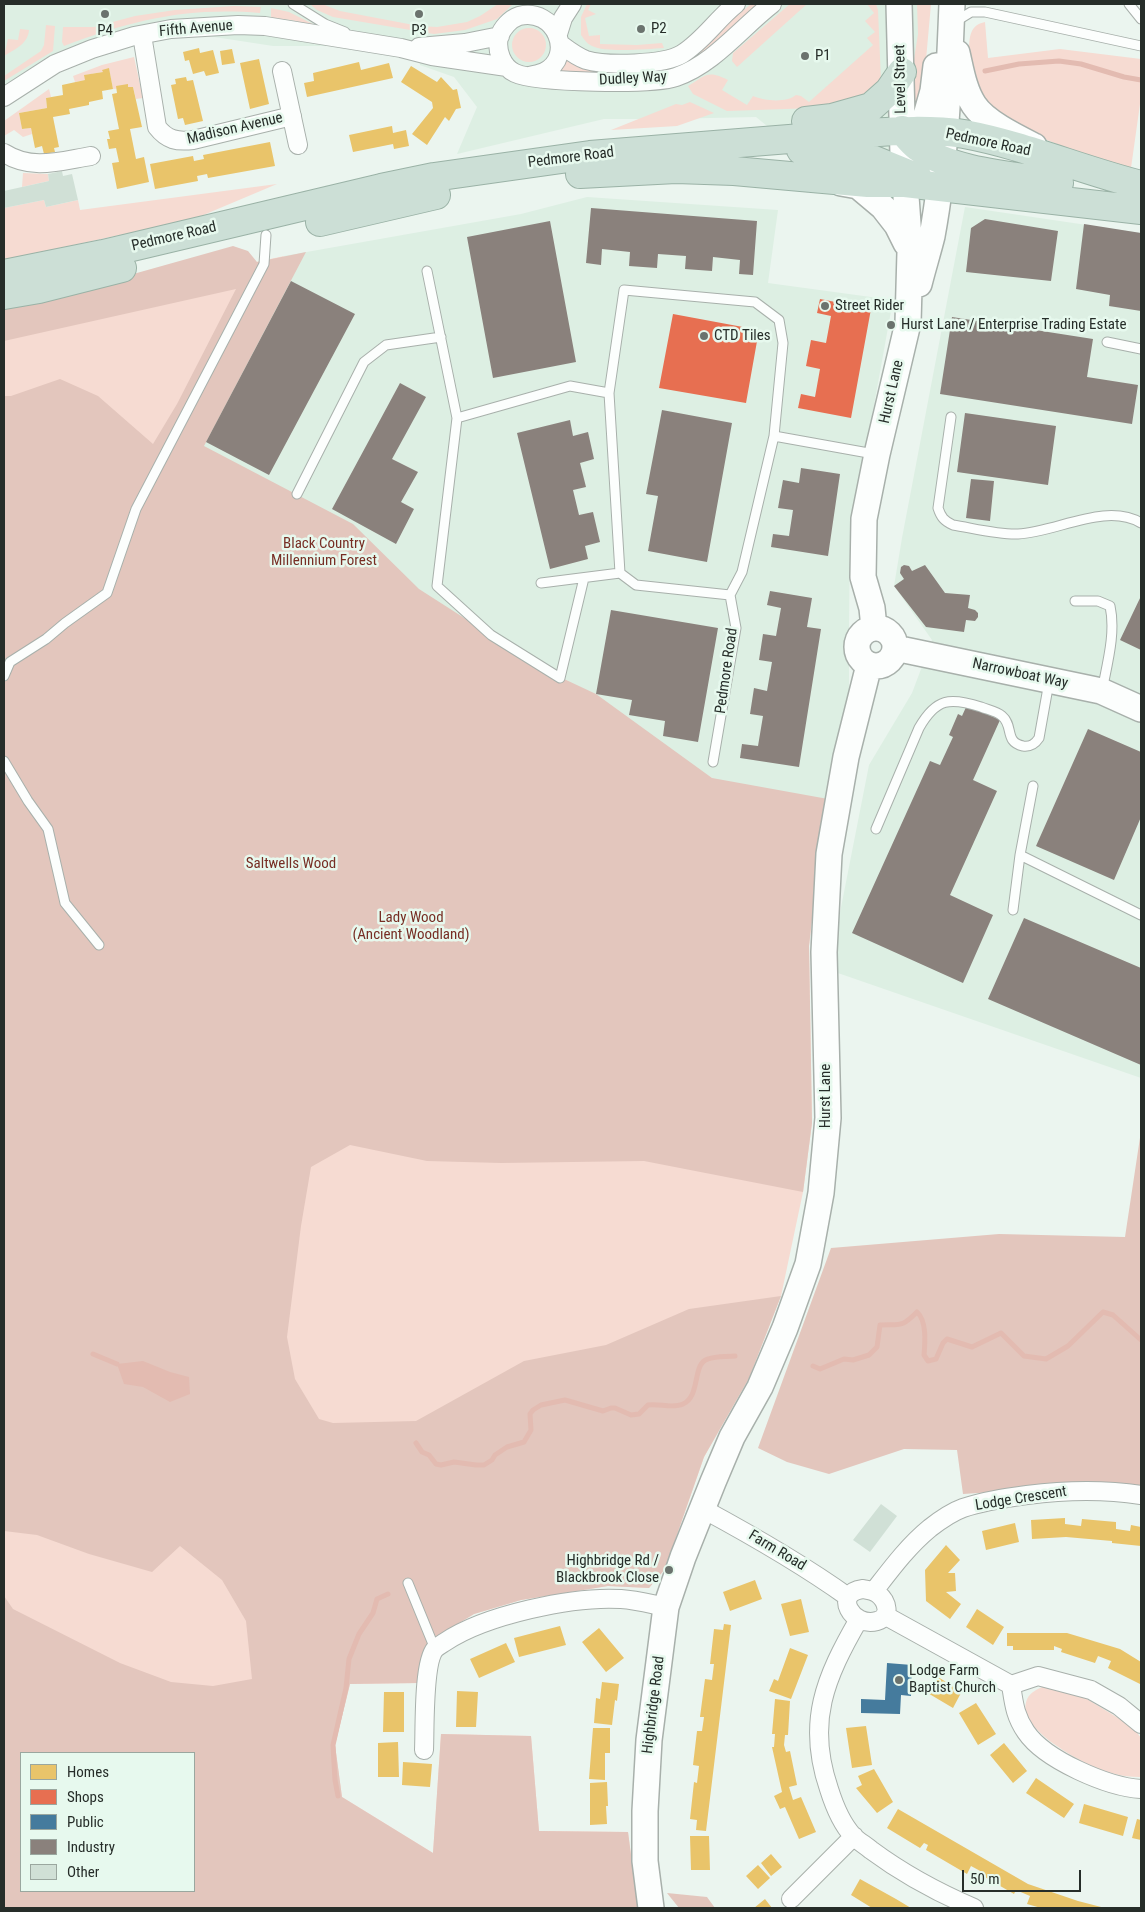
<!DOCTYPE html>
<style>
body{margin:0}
#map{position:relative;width:1145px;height:1912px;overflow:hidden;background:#ebf5ef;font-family:"Roboto Condensed",sans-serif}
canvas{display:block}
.frame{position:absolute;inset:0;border:5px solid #262d29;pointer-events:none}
.legend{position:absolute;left:20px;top:1752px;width:175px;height:140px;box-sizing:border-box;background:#e7f9ee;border:1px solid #9aa79f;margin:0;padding:6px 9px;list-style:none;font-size:15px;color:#262d29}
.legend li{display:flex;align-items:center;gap:10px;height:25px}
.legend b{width:25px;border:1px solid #9aa79f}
.scale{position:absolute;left:962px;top:1870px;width:119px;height:22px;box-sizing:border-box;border:2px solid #262d29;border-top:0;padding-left:6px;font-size:15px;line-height:18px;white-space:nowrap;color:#262d29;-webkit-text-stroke:4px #e7f9ee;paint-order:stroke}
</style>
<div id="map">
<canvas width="1145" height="1912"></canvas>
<div class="frame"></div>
<ul class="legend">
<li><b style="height:14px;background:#e9c46a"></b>Homes</li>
<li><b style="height:14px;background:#e76f51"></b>Shops</li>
<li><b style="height:14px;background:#457b9d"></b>Public</li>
<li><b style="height:14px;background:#8a817c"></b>Industry</li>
<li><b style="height:14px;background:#d0e0d6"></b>Other</li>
</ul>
<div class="scale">50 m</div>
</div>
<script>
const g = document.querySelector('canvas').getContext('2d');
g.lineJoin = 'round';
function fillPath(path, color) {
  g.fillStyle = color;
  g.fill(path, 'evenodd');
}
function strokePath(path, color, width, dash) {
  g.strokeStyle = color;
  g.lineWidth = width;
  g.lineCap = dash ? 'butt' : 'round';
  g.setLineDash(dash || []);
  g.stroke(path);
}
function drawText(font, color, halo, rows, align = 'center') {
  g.font = font + ' "Roboto Condensed",sans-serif';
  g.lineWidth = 5;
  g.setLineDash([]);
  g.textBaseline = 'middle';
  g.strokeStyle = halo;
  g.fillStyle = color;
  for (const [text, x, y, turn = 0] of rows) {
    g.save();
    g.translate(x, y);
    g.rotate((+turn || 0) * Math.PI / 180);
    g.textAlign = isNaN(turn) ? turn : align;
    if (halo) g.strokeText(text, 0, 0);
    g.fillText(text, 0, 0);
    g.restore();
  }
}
fillPath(new Path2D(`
 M4 4H923L907 149 816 166 756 117 664 119H604L457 154 477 107 454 77 420 65 418 46H273L195 34 129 41 4 95Z
 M587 197 778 210 768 283 893 300 850 538 849 626V690L851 707 824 813 712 778 174 464 284 256 521 214Z
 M965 207 1141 233V1078L835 972 836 933 869 765 912 693 932 640 894 586 902 538Z`), '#ddefe3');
fillPath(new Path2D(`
 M310 4H322L340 11 419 26 437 27 467 22 480 16 498 4H513L497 19 465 30 434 34 333 17 317 10Z
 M587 4H591L588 10 596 14 585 18 589 36 600 35V44L637 45 662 43 664 48C647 49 606 53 592 46 587 44 584 39 581 35V17Z
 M751 4H759L696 58 682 66 681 62Z
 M790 4H807L737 67 732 61 733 53Z
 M867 4H876L878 10 881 81 860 100 815 108 727 111 693 94 688 86C707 75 707 70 728 80L722 90 747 105 753 96C765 101 786 103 796 95L801 96 809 102 873 45 867 38 875 32 865 21 874 13Z
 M917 4H931L923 93 920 94 913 108 912 72 918 34Z
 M234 6 261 7 260 13C187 7 132 20 64 46L62 42 63 27H94L135 16 175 10Z
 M271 8 289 12 317 26 291 20 271 18Z
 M985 22 988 58 1060 49 1141 59V104H1140L1131 168C1089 155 1047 144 1009 121 1003 117 995 114 990 108 977 93 969 71 969 52 969 37 970 25 985 22Z
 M46 25 55 26 53 51 4 81V76L41 51 44 45Z
 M512 45a17 17 0 1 1 34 0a17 17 0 1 1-34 0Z
 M20 29 29 30C28 44 15 49 4 56L8 39 18 40Z
 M134 57 143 98 136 99 133 87 113 89 109 69 103 72 85 75V80L75 82 73 76 102 65Z
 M565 58 665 68 666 72 591 74 560 71Z
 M49 89 51 97 46 98 47 108 19 113 22 129 31 128 32 134 23 137 14 130 4 136V121Z
 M690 102 714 113 677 126 611 130 676 104 682 105Z
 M23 173 48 174 49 181 22 187Z
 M277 184 194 219 4 260V208L44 200 46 207 78 200 80 210Z
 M284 256 174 463 712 778 824 813 809 946 812 1123 803 1192 781 1296 749 1378 704 1457 665 1569 649 1588 608 1586 521 1600 474 1614 446 1631 429 1645 419 1683 350 1684 335 1745 342 1797 433 1853 441 1734 531 1736 539 1831 628 1832 638 1908H4V312L87 299ZM21 1753H194V1891H21Z
 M1045 1686 1082 1696 1133 1727 1141 1738V1777C1111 1778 1078 1761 1054 1744 1043 1737 1034 1726 1025 1717 1025 1698 1027 1693 1045 1686Z`), '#f6dbd2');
fillPath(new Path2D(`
 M233 246 248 251 257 262 306 252 204 446 353 524 419 589 547 671 596 694 712 778 828 799 824 813 809 946 812 1123 803 1192 644 1161 501 1163 427 1161 350 1145 311 1167 301 1226 287 1337 295 1379 319 1419 333 1423 416 1421 524 1361 606 1345 689 1309 781 1296 749 1378 704 1457 665 1569 649 1588 608 1586 521 1600 474 1614 446 1631 429 1645 419 1683 350 1684 335 1745 342 1797 433 1853 441 1734 531 1736 539 1831 628 1832 638 1908H4V1596L13 1609 120 1663 171 1682 213 1686 252 1679 246 1621 222 1580 180 1546 152 1572 89 1554 37 1535 4 1531V396H11L60 379 98 396 153 444 177 404 236 289 4 341V303L87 287ZM21 1753H194V1891H21Z
 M1141 1131V1490L1115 1484 963 1494 957 1450 904 1449 829 1474 787 1462 758 1448 831 1248 999 1234 1125 1237Z
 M667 1893 707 1897 715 1908H679Z`), '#e3c6bd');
fillPath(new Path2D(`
 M143 1361 170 1372 189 1377 190 1394 170 1402 143 1387 124 1384 117 1364Z`), '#e3bbb1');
fillPath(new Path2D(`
 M199 48 200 53 213 50 219 73 206 76 204 71 193 74 189 60 185 61 183 52Z
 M232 49 235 63 222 65 220 51Z
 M259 59 269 104 250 109 240 63Z
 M359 62 361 70 389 63 393 78 307 97 304 83 314 81 313 73Z
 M411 66 437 82 441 77 453 90 457 89 461 108 456 109 449 121 445 117 427 145 412 134 433 108 432 102 401 82Z
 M109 68 113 89 102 91 103 99 89 102V105L69 109 70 114 53 117 59 147 54 148 55 152 44 154 42 146 35 148 31 128 22 129 19 113 47 108 46 98 63 95 62 85 85 80 84 75 103 72 102 70Z
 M186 77 187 81 193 80 203 121 185 125 183 118 178 119 171 85 176 84 175 79Z
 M128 84V87H133L142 127 130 129 136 159 144 157 149 182 117 189 112 163 119 162 116 148 109 149 107 139H110L108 131 119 129 112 94 117 93 116 86Z
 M392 126 393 133 406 130 409 146 394 149 393 144 353 152 349 135Z
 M270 142 275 166 208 178 207 174 197 176 198 181 155 189 150 164 193 156 194 161 204 159 203 155Z
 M1065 1518V1524L1081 1526 1082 1519 1116 1522V1529L1130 1531 1131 1525 1141 1527V1546L1112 1543V1541L1066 1537 1032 1539 1031 1520Z
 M1015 1523 1019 1542 986 1550 982 1531Z
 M946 1545 960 1560 948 1573H955L956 1591 946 1592 961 1604 950 1619 926 1601 925 1570Z
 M755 1580 762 1599 730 1611 723 1592Z
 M801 1599 809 1632 790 1636 781 1604Z
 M977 1609 1004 1627 993 1645 966 1627Z
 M724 1624 731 1625 706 1831 696 1830 697 1820 690 1819 694 1782 697 1783 699 1766 693 1765 697 1731H702L704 1717H700L705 1679 712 1680 714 1664H710L714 1629 723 1630Z
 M560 1626 566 1645 519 1657 514 1638Z
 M599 1628 624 1658 606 1672 582 1642Z
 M1007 1633H1067L1120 1649 1141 1662V1680L1140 1684 1108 1668 1111 1661 1098 1656 1095 1663 1061 1652 1062 1649 1054 1646V1650H1013V1646H1007Z
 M506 1643 515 1662 479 1678 470 1659Z
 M790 1648 808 1655 791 1699 769 1691 774 1679 778 1681Z
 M936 1676 962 1691 953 1708 926 1692Z
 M602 1682 619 1684 617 1701 615 1700 612 1725 594 1723 596 1698 600 1699Z
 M457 1691 478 1692 476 1727H456Z
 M384 1692H404V1732H383Z
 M775 1699 790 1701 788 1735H785L784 1745 786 1752 790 1751 797 1785 789 1787 793 1800 801 1797 816 1832 799 1839 785 1807 780 1809 774 1796 782 1792 772 1747H774L775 1734H772Z
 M976 1703 996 1734 978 1745 959 1713Z
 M866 1726 872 1765 852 1768 846 1728Z
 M593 1728H610V1753H605V1780L589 1779Z
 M398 1742 399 1777H378V1743Z
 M1004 1743 1027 1771 1013 1783 990 1755Z
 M403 1762 432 1764 430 1787 402 1785Z
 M874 1769 893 1802 877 1813 856 1788 862 1785 858 1776Z
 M1036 1778 1074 1804 1064 1818 1026 1793Z
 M607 1782 608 1806H606L607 1824 590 1825V1783Z
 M1084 1804 1128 1817 1123 1836 1079 1823Z
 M898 1809 1028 1884 1078 1901 1105 1908H1041L1027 1904 1030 1896 1016 1890 1014 1894 983 1876 984 1873 971 1866 967 1874 926 1850 928 1845 924 1843 920 1848 887 1828Z
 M1137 1819 1141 1820V1840L1132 1838Z
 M690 1836H709L710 1870H691Z
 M771 1854 782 1867 771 1876 761 1863Z
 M758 1865 770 1878 758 1889 746 1876Z
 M860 1879 896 1899 911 1908H872L851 1895Z
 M765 1899 772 1908H754Z`), '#e9c46a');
fillPath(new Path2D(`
 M820 299 871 309 851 418 798 408 801 394 815 397 820 369 806 366 811 340 826 343 831 316 817 313Z
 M673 314 759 330 746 403 659 388Z`), '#e76f51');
fillPath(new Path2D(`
 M887 1663 912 1665 911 1696 901 1695 900 1714 861 1713V1699L885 1700Z`), '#457b9d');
fillPath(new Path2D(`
 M591 208 757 221 753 275 739 274 740 260 713 257 712 271 685 269 686 256 658 254 657 268 629 266 630 252 602 249 601 265 586 263Z
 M985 219 1058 231 1051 281 966 272 971 228Z
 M550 221 576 362 493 378 467 237Z
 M1084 224 1141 233V311L1109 306 1110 295 1076 289Z
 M291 281 355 314 269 475 206 442Z
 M952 317 1093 339 1087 377 1138 385 1132 424 940 394Z
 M400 383 426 397 392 459 418 472 401 502 414 509 396 544 332 509Z
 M662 410 732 423 707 562 648 551 658 496 646 494Z
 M965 413 1056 426 1048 485 957 472Z
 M570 420 573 436 588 432 594 459 580 463 586 487 573 490 579 515 593 512 600 542 585 546 588 559 550 569 517 433Z
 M801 468 840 474 828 556 771 547 773 534 789 536 793 510 778 508 783 480 799 483Z
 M971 479 994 481 990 521 966 518Z
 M904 565 909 566 912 571 925 565 945 593 970 595 968 608 975 610 978 613V617L975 621 966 620 964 632 926 627 894 586 904 579 900 573 901 567Z
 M770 591 812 598 807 627 821 629 799 767 740 758 742 744 758 746 763 716 750 714 754 688 767 691 772 662 759 660 763 634 776 636 781 608 767 605Z
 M1141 596V650L1120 640Z
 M611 610 718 628 698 742 663 736 665 721 629 715 632 700 596 694Z
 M967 705 1000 720 973 780 997 791 950 895 993 915 963 983 852 933 930 761 940 765 953 737 949 735 958 714 962 716Z
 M1088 729 1141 752V817L1114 880 1036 846Z
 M1024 918 1141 968V1065L988 999Z`), '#8a817c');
strokePath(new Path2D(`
 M985 71 1019 64 1059 61 1081 64 1124 77 1141 80
 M93 1354 117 1364
 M813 1366 820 1369 844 1359 853 1360 869 1355 877 1347 880 1325C901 1324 901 1328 917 1312 927 1321 925 1343 924 1355L928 1361 936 1359 943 1343 947 1339 972 1347 1001 1333 1024 1356 1046 1359 1068 1346 1103 1312 1113 1315 1141 1340
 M416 1443 422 1452 429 1455 436 1464 441 1465 454 1462 476 1465H484L492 1460 495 1455 507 1447 524 1442 531 1430 530 1414 533 1410 541 1405 565 1400 603 1411 611 1408H615L631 1415 639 1414 648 1405C659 1403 672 1409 683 1404 701 1396 692 1363 708 1359 716 1356 726 1357 735 1356
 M338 1796 335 1780 333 1745 346 1688 349 1659 359 1634 373 1613 377 1599 388 1594`), '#e3bbb1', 5);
fillPath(new Path2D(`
 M62 171 63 176 72 174 78 200 46 207 44 200 4 208V191L49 181 48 174Z
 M881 1504 897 1516 870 1552 853 1540Z`), '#d0e0d6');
const lane = new Path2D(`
 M293 4 325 24 345 32
 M1129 4 1141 19
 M958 20 971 12H985L1141 46
 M427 271 457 418 570 386 609 393 624 290 755 302 779 320 783 343 774 436 874 454
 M1107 342 1141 349
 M609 393 620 573 636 585 730 595
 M951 417 938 508C941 517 944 521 953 525 972 528 1000 535 1018 534 1057 532 1106 502 1141 523
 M457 418 437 586 491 635 560 678 584 578
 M297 494 364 362 386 345 441 337
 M541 583 620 573
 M1075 601H1098L1110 606C1116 633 1107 664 1102 691
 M4 676 10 662 46 639 65 623 107 593 136 509 264 264 266 235
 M4 761 28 801 48 829 65 903 99 945
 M713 762 736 628 730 595 742 572 774 436
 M876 829 919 728C936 698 950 697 981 707 988 710 996 711 1002 716 1014 726 1004 742 1023 746 1031 747 1035 744 1039 738L1049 682
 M1020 855 1141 915
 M1013 910 1020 855 1033 786
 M408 1583 435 1649`);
const street = new Path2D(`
 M558 34 563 18 572 4
 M142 35 157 127C167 140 177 142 193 140L292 116
 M560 44C568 50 577 57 586 60 606 66 664 65 682 54 703 41 717 19 736 4
 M419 47 465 43 500 36
 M282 71 298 145
 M529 76C534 75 539 74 544 72 576 56 555 7 519 16 510 19 502 28 499 37 496 50 502 67 515 73 537 83 653 85 676 77 714 64 741 28 772 4
 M4 97 55 64 92 49 134 36 171 29 238 25 265 26 401 48 432 56 507 67
 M4 153C32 171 60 161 91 156
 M703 1509C753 1536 802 1564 848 1597
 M863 1589C868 1590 873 1590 878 1594 887 1601 892 1617 877 1621 852 1628 832 1593 863 1589Z
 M874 1591C891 1569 908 1546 930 1528 939 1521 952 1512 963 1508 983 1501 1005 1498 1027 1495 1066 1490 1102 1489 1141 1495
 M886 1616 1011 1685 1038 1676 1091 1690 1119 1706 1141 1724
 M859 1619C825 1678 806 1722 829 1789 834 1805 841 1823 853 1836 858 1841 865 1845 871 1850 902 1873 939 1893 974 1908
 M1011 1685C1014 1704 1015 1716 1026 1732 1045 1760 1108 1787 1141 1789
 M424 1750C425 1729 423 1663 435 1649 438 1646 442 1644 445 1642 485 1615 573 1596 621 1599 636 1600 651 1604 666 1607
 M791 1899 854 1836`);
const secondary = new Path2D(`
 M957 53C961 70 964 90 974 105 985 122 1016 137 1034 146
 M916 151 933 91 936 66
 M841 183 858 186 883 207 897 225 906 243
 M919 284C923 268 928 252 932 236 946 160 949 81 952 4
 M874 628 872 608 863 577 864 519 877 454 908 323 910 252 903 155 899 4
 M857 647a19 19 0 1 1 38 0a19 19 0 1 1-38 0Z
 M895 648 1101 691 1141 709
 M651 1908 645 1861V1811L649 1740 666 1607 683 1557 713 1482 732 1437 760 1387 785 1328 808 1264 821 1193 828 1118 824 952 829 854 846 757 869 665`);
const highway = new Path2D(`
 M806 121 832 118 871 107 889 91 902 72
 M902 130C907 136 912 143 918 147 953 173 1017 176 1059 183
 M801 150 869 158 918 178
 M580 174 676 169 734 171 868 183H905L1141 210
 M320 222 436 195
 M4 274 103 254 381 188 434 177 590 155 864 133C897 131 931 129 964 134 1024 145 1081 170 1141 185
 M4 295 39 289 122 268`);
strokePath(lane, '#a8b0ab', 11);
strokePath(street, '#a8b0ab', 20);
strokePath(secondary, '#a8b0ab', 28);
strokePath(highway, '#9ab2a6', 30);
strokePath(lane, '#fcfefd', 9);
strokePath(street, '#fcfefd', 18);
strokePath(secondary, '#fcfefd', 25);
strokePath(highway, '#ccdfd6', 28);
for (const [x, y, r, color] of [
 [105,14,5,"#6b736e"],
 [419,14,5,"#6b736e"],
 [641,29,5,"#6b736e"],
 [805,56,5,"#6b736e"],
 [825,306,5,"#6b736e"],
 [891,325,5,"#6b736e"],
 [704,336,5,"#6b736e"],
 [669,1570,5,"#6b736e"],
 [899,1680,5,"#6b736e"]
]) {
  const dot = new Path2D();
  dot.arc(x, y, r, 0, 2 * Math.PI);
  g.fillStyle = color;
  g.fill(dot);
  strokePath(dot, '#e7f9ee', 2);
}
drawText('15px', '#262d29', '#e7f9ee', [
 ["Fifth Avenue",196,29,-5],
 ["Dudley Way",633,79,-3],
 ["Level Street",901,79,-91],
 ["Madison Avenue",235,129,-13],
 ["Pedmore Road",988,143,12],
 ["Pedmore Road",571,158,-7],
 ["Pedmore Road",174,237,-13],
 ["Hurst Lane",892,392,-77],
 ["Pedmore Road",727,671,-82],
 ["Narrowboat Way",1020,674,12],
 ["Hurst Lane",826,1096,-90],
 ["Lodge Crescent",1021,1499,-9],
 ["Farm Road",777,1551,31],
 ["Highbridge Road",654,1705,-83]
]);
drawText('15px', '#262d29', '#e7f9ee', [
 ["P2",651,29],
 ["P4",105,31,"center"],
 ["P3",419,31,"center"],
 ["P1",815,56],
 ["Street Rider",835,306],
 ["Hurst Lane / Enterprise Trading Estate",901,325],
 ["CTD Tiles",714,336],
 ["Highbridge Rd /",659,1561,"right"],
 ["Blackbrook Close",659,1578,"right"],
 ["Lodge Farm",909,1671],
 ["Baptist Church",909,1688]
], 'left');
drawText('15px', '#772e24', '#e7f9ee', [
 ["Black Country",324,544],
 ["Millennium Forest",324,561],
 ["Saltwells Wood",291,864],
 ["Lady Wood",411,918],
 ["(Ancient Woodland)",411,935]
]);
</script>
